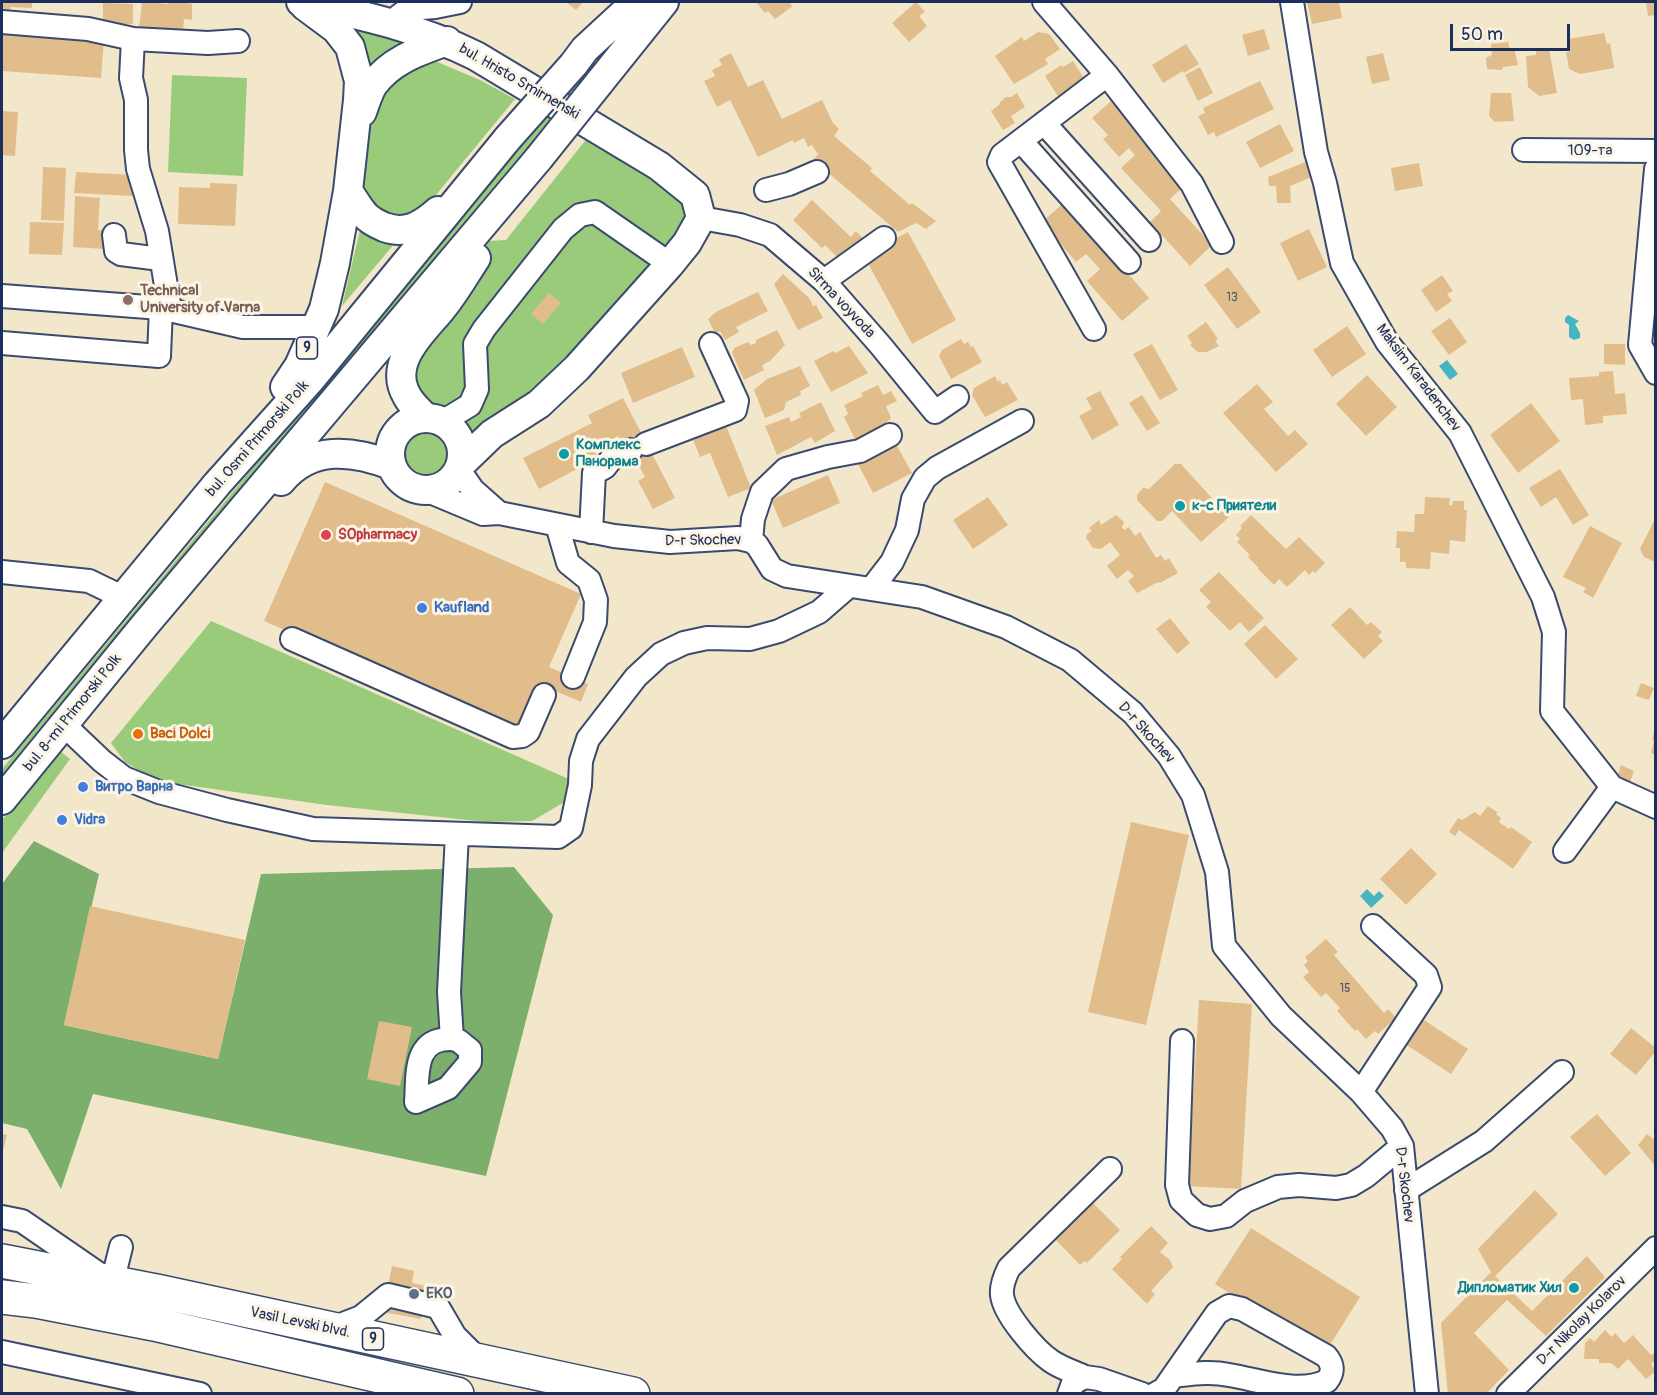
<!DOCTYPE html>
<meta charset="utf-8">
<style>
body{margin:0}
#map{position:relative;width:1657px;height:1395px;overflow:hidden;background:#f3e7cb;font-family:Pangolin,sans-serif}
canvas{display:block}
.frame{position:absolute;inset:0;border:3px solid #1b2f5e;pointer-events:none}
.scale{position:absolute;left:1450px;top:24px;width:120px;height:27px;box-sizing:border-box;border:3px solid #1b2f5e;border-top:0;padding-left:8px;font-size:18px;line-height:21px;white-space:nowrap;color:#1b2f5e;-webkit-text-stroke:4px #fcf5e5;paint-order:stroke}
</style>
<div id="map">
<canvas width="1657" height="1395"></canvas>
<div class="frame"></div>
<div class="scale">50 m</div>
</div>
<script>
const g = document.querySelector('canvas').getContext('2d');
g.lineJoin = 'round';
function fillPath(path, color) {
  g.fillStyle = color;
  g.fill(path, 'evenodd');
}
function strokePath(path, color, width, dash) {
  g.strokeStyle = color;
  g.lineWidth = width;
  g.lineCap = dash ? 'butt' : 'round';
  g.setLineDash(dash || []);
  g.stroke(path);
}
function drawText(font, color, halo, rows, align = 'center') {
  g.font = font + ' Pangolin,sans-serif';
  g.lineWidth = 6;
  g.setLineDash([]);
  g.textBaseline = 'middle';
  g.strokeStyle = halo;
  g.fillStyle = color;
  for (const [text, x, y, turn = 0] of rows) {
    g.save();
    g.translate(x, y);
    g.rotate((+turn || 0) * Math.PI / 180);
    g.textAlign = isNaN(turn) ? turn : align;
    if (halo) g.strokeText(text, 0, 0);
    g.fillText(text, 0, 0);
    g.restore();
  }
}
fillPath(new Path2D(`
 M301 2 447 41 359 81Z
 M607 53 613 54 547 124 448 241 2 782V769L542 121Z
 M408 61H435L480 80 515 99 426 207 398 224 362 197 360 178 371 116 379 92Z
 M172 75 247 78 243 176 168 172Z
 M596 127 701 218 577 368 486 431 473 433 453 429C487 475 417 514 396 474 393 468 392 461 391 456 388 441 399 429 410 422L407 396 410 347 441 310 487 241 506 240Z
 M361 226 395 243 342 306Z
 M211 621 571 780 563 803 532 821 486 822 327 805 157 781 125 762 111 743Z
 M60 751 70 759 2 853V820Z`), '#9acb7b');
fillPath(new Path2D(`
 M34 841 99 874 64 1025 218 1059 261 874 514 867 553 915 486 1176 93 1094 61 1189 27 1129 2 1123V884Z`), '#7baf6b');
fillPath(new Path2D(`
 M1568 315 1579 321 1575 324 1580 333V338L1574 340 1569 337V325L1565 322V318Z
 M1447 360 1458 374 1450 380 1439 366Z
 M1367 889 1374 896 1379 891 1384 896 1371 908 1360 896Z`), '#47b4c2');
fillPath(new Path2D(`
 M2 2H32V8L10 7V11L2 10Z
 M142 2 168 4V2H182L192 4V20L184 19 183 32 139 28Z
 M566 2H583L576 10Z
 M756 2H793L790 4 793 6 775 19 768 11 765 13Z
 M916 2 925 12 919 16 927 26 909 42 892 23Z
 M1307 2H1339L1342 18 1312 24Z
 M1646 2H1656V15L1648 16Z
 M103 3 133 4V24H103Z
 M1264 29 1270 49 1248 56 1242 35Z
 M2 32 104 39 101 78 2 71Z
 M1038 32 1049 34 1060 49 1045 59 1048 64 1014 84 995 56 1022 37 1024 41Z
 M1604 33 1607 44 1610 43 1614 68 1580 74 1569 69 1566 52H1570L1568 39Z
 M1508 42 1510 49 1514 48 1518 65 1503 67 1502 70 1487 69 1486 58 1492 55 1491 44Z
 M1186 44 1199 64 1184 73 1183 71 1163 83 1152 65Z
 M1549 49 1557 93 1539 96 1528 87 1526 56 1536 55V50Z
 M731 53 748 87 763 80 782 119 822 100 833 123 839 129 834 136 872 168 870 171 910 205 912 203 936 221 926 229 916 223 898 232 813 160 818 154 812 145 808 147 804 138 794 143 793 140 758 157 730 100 717 107 704 81 715 76 712 70 722 65 719 59Z
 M1383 53 1390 80 1372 84 1366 57Z
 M1073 61 1087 83 1061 101 1045 76 1061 65 1063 67Z
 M1200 67 1213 93 1198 101 1185 75Z
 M1260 81 1274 109 1216 137 1214 132 1208 135 1198 116 1205 113 1203 108Z
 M1017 93 1025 107 1011 116 1015 123 1003 130 991 111 999 105 1000 102 1006 97H1011Z
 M1491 93H1511L1514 121 1495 122 1489 116Z
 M1111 101 1185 185 1170 199 1212 245 1190 266 1150 222 1161 211 1121 168 1135 155 1129 148 1119 157 1103 139 1108 135 1092 118Z
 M2 111 18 112 15 156 2 155Z
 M1280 124 1294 151 1260 168 1246 142Z
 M1308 161 1314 176 1290 186 1291 203H1277L1276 186H1269L1268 177Z
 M1419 163 1423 186 1395 191 1391 168Z
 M43 167 66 168 64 221 41 220Z
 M76 172 133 175 132 196 74 193Z
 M210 183 237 184 235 226 178 224 179 187 210 188Z
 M75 196 100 198 98 230 105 231 104 249 73 247Z
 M812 200 851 237 856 231 867 242 845 265 825 245 822 248 793 220Z
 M1066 201 1149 298 1122 321 1087 281 1100 269 1086 254 1076 262 1042 222Z
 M30 222 64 223 62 255 29 254Z
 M1309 229 1327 267 1298 281 1280 243Z
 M908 232 956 320 912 344 864 256Z
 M1228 267 1261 312 1237 329 1204 285Z
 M783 274 809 298 813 306 816 305 823 318 798 330 774 284Z
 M1442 275 1453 291 1447 294 1452 301 1436 312 1421 290Z
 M758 292 768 311 736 327 739 332 725 340 720 331 715 333 708 319 716 312Z
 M549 293 561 303 543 324 531 314Z
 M1450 318 1467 342 1449 355 1431 331Z
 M1206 322 1218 339 1215 341 1219 346 1207 352H1198L1190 345 1192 343 1187 336Z
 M1347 326 1366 354 1332 377 1313 350Z
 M777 330 785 345 770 361 762 365 764 370 744 380 732 353 734 348 748 342 751 345 756 343V340Z
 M961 339 964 344 968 342 971 347 973 346 982 362 951 379 939 356 942 350Z
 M1152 344 1178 390 1160 400 1133 354Z
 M1604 344H1625V365L1604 364Z
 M849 346 868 373 831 392 814 361 833 351 835 353Z
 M682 347 695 377 633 403 621 373Z
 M800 366 810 386 800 391 801 395 786 402 784 410 765 418 754 390 767 379Z
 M1613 371 1615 394 1625 393 1627 414 1603 416V423L1585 425 1583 399 1571 400 1569 378 1599 376V372Z
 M1367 375 1397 407 1366 436 1336 404Z
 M995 376 998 382 1000 380 1002 385 1007 382 1018 400 985 417 972 395 974 388Z
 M1257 384 1273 402 1264 409 1288 436 1295 430 1308 444 1276 472 1223 413Z
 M878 385 883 395 891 391 897 401 886 406 891 418 881 428 856 441 844 417 848 414 844 405 863 396 861 393Z
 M1100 391 1119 425 1092 440 1079 416 1092 409 1086 398Z
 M1142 395 1160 423 1147 431 1129 403Z
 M623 398 675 498 653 509 638 481 645 477 631 450 624 449 618 436 593 449 598 458 539 489 523 458 592 423 588 415Z
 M821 402 835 431 815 443 811 437 777 455 765 426 789 417 791 422 801 417 799 413Z
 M1531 403 1560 441 1518 473 1490 435Z
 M725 423 751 488 728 497 710 453 700 457 692 437Z
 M896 444 912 473 873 493 858 464Z
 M1175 464H1181L1229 517 1201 542 1172 511 1162 521H1157L1137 500V495L1143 488 1149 489Z
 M1560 469 1589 515 1573 525 1556 497 1541 507 1529 488Z
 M828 475 840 503 783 528 771 500Z
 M325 482 581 594 549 667 588 684 581 702 541 685 520 733 264 621Z
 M988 497 1008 525 973 549 953 520Z
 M1425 497 1450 498 1449 505H1452L1453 501H1464V510H1467L1465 542 1450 540 1449 554 1431 552 1430 569 1406 568V562H1400V548H1396L1397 531 1414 532 1415 514H1424Z
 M1116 515 1124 522 1122 527 1124 530 1129 527 1135 536 1140 532 1156 558 1161 555 1165 561 1169 558 1178 573 1160 583 1158 582 1137 593 1128 581 1134 576 1128 570 1117 579 1107 566 1120 555 1110 542 1101 549 1093 548 1086 538 1087 534 1092 531 1089 528 1099 520 1101 525Z
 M1251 515 1286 549 1299 537 1325 563 1315 573 1313 571 1309 575 1305 570 1287 587 1279 579 1274 585 1258 569 1259 568 1248 557 1250 555 1237 542 1240 539 1236 535 1242 528 1240 526Z
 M1656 517V561H1653L1644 557 1640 549Z
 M1590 526 1622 543 1593 598 1583 592 1586 588 1563 577Z
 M1219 572 1264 618 1249 632 1240 622 1230 631 1206 607 1211 602 1199 590Z
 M1350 607 1367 625 1371 622 1382 632 1378 636 1383 641 1364 659 1331 625Z
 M1170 618 1190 643 1177 654 1156 629Z
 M1265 625 1298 659 1276 679 1244 644Z
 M1641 683 1654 688 1649 700 1636 696Z
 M1655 729 1656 730V755L1651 753 1654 741 1652 740Z
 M1621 765 1634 771 1630 782 1618 775Z
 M1488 806 1497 812 1496 814 1501 818 1499 822 1509 829 1511 827 1532 842 1513 869 1459 830 1455 836 1449 832 1458 818 1462 820 1475 812 1480 816Z
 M1131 822 1189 835 1146 1025 1088 1012Z
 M1411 848 1437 874 1406 905 1380 879Z
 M90 906 245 940 218 1059 64 1025Z
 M1326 939 1338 952 1334 955 1384 1013 1388 1009 1396 1018 1378 1034 1375 1031 1366 1039 1357 1029 1355 1031 1337 1011 1340 1008 1326 993 1321 997 1303 977 1309 972 1304 965 1308 961 1305 957Z
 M1199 1000 1252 1004 1241 1189 1188 1186Z
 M1415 1014 1468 1049 1451 1074 1399 1040Z
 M379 1021 412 1027 400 1086 367 1079Z
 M1631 1028 1656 1048V1051L1636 1075 1610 1054Z
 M1597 1114 1631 1153 1605 1176 1570 1137Z
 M2 1134 7 1135 2 1155Z
 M1647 1134 1656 1141V1167L1638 1145Z
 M1535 1190 1558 1214 1495 1276 1532 1311 1587 1256 1605 1277 1546 1336 1507 1300 1474 1333 1509 1370 1486 1394H1448L1441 1323 1491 1272 1478 1249Z
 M1090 1200 1120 1230 1087 1263 1085 1261 1080 1265 1053 1237Z
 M1151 1226 1168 1243 1160 1252 1170 1260 1173 1267 1151 1291 1155 1294 1147 1304 1112 1269 1122 1259 1120 1257Z
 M1251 1228 1360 1297 1325 1353 1215 1284Z
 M392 1266 414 1271 412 1283 427 1286 421 1319 383 1312Z
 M1605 1330 1612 1337 1615 1333 1624 1343 1633 1335 1651 1355 1656 1352V1360L1651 1364 1656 1371 1646 1379 1628 1359 1618 1369 1611 1363H1599V1359H1584L1585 1343 1590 1338 1594 1342Z`), '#e1bd8c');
const minor = new Path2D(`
 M1044 2 1107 75 1192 184 1222 242
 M1292 2 1316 152 1325 183 1342 263 1387 342 1460 433 1543 597 1554 632 1552 711 1612 787 1656 807
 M2 22 88 29 133 39 208 43 238 41
 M391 22 408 9 435 7 460 2
 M133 39 131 78 136 100V150L138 169 157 231 170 310
 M1044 123 1149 240
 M1021 141 1129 262
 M1524 150 1656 151
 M1656 169 1640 345 1656 373
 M766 190 789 184 817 172
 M701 218 740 225 770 235 824 281 881 346 935 412 957 397
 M114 235 116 251 121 254 160 259
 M824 281 884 238
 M2 296 161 308 243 327H317
 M1094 329 999 162 1002 155 1107 75
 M2 343 159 356 161 308
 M442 422 470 405 477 389 475 344 484 329 563 229 580 215 595 212 670 264
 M646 444 735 410 737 401 711 344
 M459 470 473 490 499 513
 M428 491 483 514 499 513 614 536 670 542 738 538 751 541 757 545 772 569 787 576 922 597 1006 627 1070 660 1133 713 1169 756 1193 795 1217 872 1224 946 1281 1016 1361 1092 1392 1128 1402 1146 1427 1394
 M557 525 568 563 589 580 596 600 595 622 573 677
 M591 532 594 473 605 467 612 458 631 450
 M751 541 753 519 762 492 786 469 828 457 860 451 890 435
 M2 572 89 581 122 597
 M872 588 892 562 907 530 913 499 925 478 937 468 1022 421
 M292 639 513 737 522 736 528 732 544 695
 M63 724 102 761 124 778 159 792 227 810 313 829 558 837 571 828 580 785 581 761 588 739 636 677 661 654 684 643 707 638 750 639 779 631 819 612 849 586
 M1565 851 1612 787
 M452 1039 459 1041 470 1050V1062L448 1088 416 1102C418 1074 413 1038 452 1039L449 992 457 834
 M1182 1041 1177 1185 1181 1200 1197 1215 1210 1219 1226 1216 1245 1201 1278 1187 1299 1185 1336 1188 1351 1185 1366 1176 1402 1146
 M1361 1092 1430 987 1426 975 1373 926
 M1406 1190 1484 1141 1562 1072
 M2 1217 22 1221 112 1283 121 1247
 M330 1329 361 1317 388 1295 438 1307 455 1336 479 1360
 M2 1352 200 1394
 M1085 1377C1074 1372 1061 1368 1051 1361 1035 1350 1004 1314 1002 1295 1001 1286 1005 1276 1009 1268L1110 1169
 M1069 1394 1073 1383 1085 1377 1099 1379 1142 1394
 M1155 1394 1164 1389 1217 1313 1229 1306 1242 1309 1326 1356C1333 1364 1334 1372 1327 1381 1298 1395 1260 1380 1229 1375 1210 1371 1192 1374 1173 1376
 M1508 1394 1656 1248`);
const major = new Path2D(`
 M301 2C362 15 420 28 476 56L659 166 695 195 701 218 687 243 670 264 577 368 539 404 492 434 462 463
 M573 65 585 49 636 2
 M599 83 664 2
 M362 112C365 104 368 93 373 85 391 60 419 51 447 41
 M348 191C353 198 358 207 364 214 369 220 377 224 384 227 406 235 421 226 438 211
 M285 387 299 366 324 309 335 263 348 191 358 100 359 81 350 47 336 29 305 6
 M425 417C419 411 411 404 407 396 388 364 420 334 439 312 453 296 464 276 476 258
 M390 454a36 36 0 1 1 72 0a36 36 0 1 1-72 0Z
 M281 481C311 445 352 450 391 465
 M2 744 217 484 311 379 508 138
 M2 800 144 626 539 158`);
const highway = new Path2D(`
 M2 1261 161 1292 633 1394
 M2 1297 36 1301 154 1324 457 1394`);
strokePath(minor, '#3b4b6e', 26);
strokePath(major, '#3b4b6e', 32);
strokePath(highway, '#3b4b6e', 36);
strokePath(minor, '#fff', 22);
strokePath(major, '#fff', 28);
strokePath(highway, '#fff', 33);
const majorBridge = new Path2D(`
 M508 138 573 65
 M539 158 599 83`);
strokePath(majorBridge, '#3b4b6e', 32, []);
strokePath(majorBridge, '#fff', 28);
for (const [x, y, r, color] of [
 [128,300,6,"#8d6e63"],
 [564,454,6,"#0f9aa8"],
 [1180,506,6,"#0f9aa8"],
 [326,535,6,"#e0444e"],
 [422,608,6,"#3f7fe0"],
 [138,734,6,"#e8710a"],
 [83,787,6,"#3f7fe0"],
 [62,820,6,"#3f7fe0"],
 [1574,1288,6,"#0f9aa8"],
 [414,1294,6,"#5c6f8a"]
]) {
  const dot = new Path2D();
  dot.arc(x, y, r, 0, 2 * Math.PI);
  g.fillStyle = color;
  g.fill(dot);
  strokePath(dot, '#fcf5e5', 2);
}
drawText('12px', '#4c526a', null, [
 ["13",1232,298],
 ["15",1345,989]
]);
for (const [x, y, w] of [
 [307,348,21],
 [373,1339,21]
]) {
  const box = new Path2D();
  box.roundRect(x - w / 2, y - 11, w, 22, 4.5);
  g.fillStyle = '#fcf5e5';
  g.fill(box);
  strokePath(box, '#1b2f5e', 1.5);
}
drawText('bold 14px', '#1b2f5e', null, [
 ["9",307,348],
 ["9",373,1339]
]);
drawText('15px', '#1b2f5e', '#fcf5e5', [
 ["bul. Hristo Smirnenski",519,82,30],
 ["109-та",1590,151],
 ["Sirma voyvoda",841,303,47],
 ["Maksim Karadenchev",1418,378,53],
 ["bul. Osmi Primorski Polk",258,439,-49],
 ["D-r Skochev",703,541,-1],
 ["bul. 8-mi Primorski Polk",73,713,-51],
 ["D-r Skochev",1146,733,48],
 ["D-r Skochev",1404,1185,83],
 ["D-r Nikolay Kolarov",1582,1321,-45],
 ["Vasil Levski blvd.",300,1323,12]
]);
drawText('bold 15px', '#785e54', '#fcf5e5', [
 ["Technical",140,291],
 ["University of Varna",140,308]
], 'left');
drawText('bold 15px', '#0d838f', '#fcf5e5', [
 ["Комплекс",576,445],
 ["Панорама",576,462],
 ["к-с Приятели",1192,506],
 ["Дипломатик Хил",1562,1288,"right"]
], 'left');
drawText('bold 15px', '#be3a42', '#fcf5e5', [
 ["SOpharmacy",338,535]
], 'left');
drawText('bold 15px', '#366cbe', '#fcf5e5', [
 ["Kaufland",434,608],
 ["Витро Варна",95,787],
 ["Vidra",74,820]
], 'left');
drawText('bold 15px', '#c56008', '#fcf5e5', [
 ["Baci Dolci",150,734]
], 'left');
drawText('bold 15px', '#4e5e75', '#fcf5e5', [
 ["EKO",426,1294]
], 'left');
</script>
